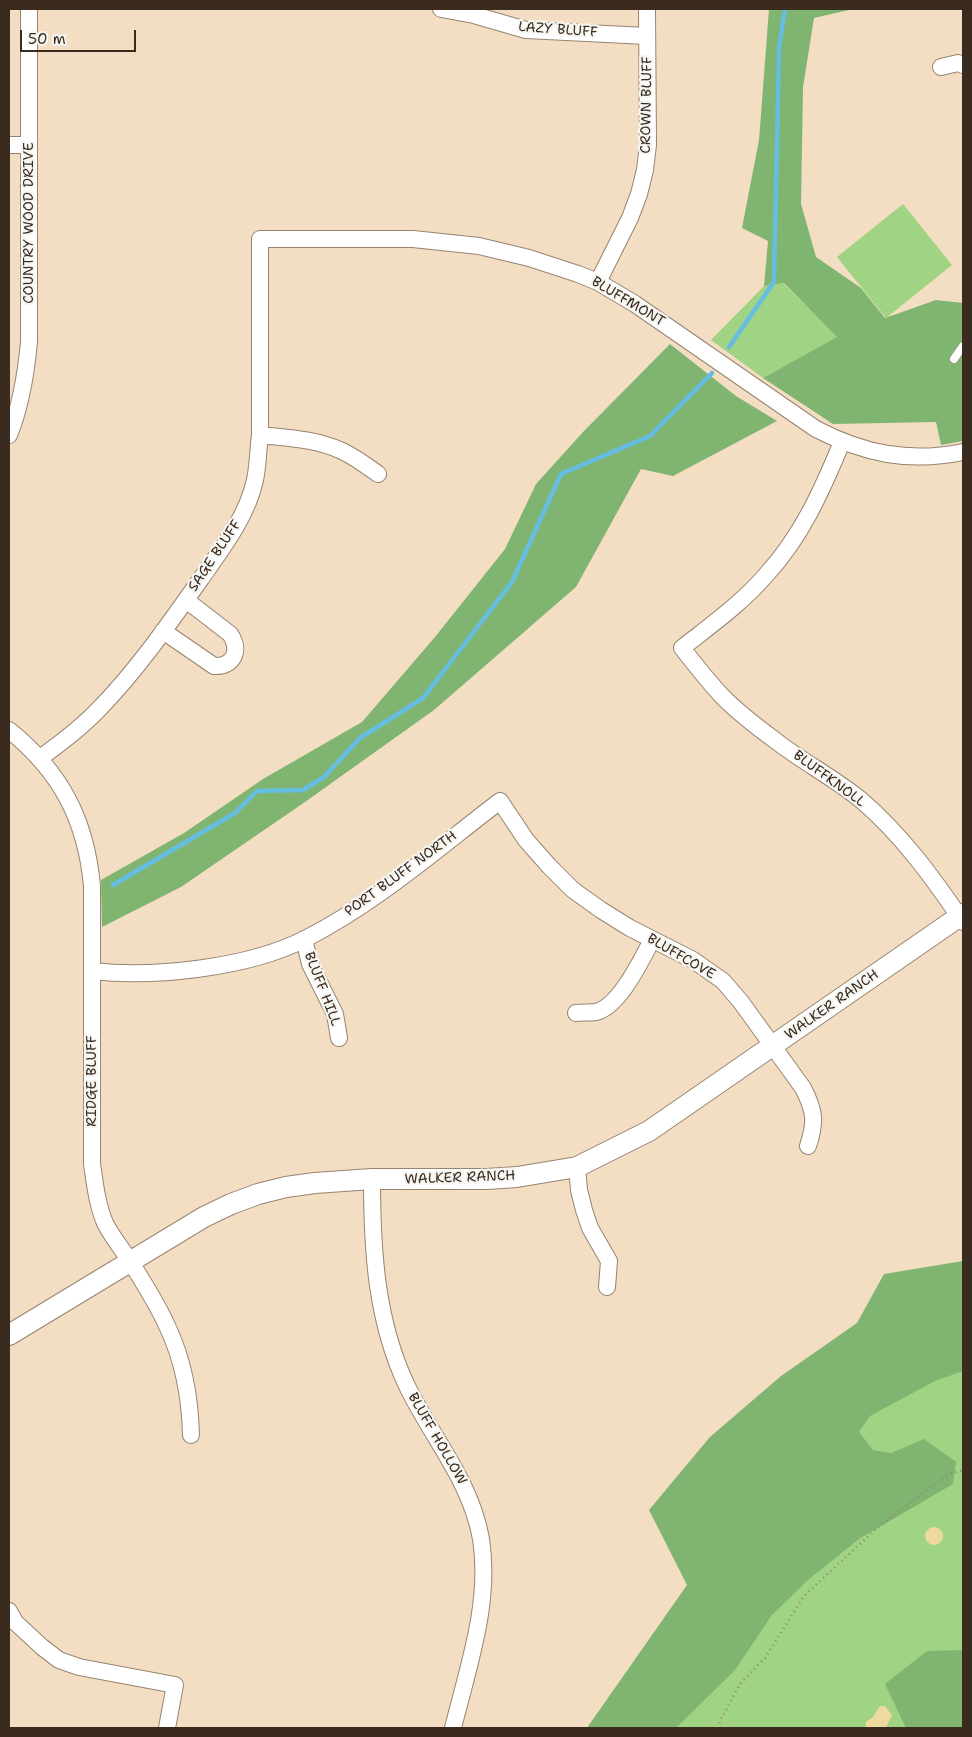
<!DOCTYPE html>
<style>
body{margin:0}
#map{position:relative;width:972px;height:1737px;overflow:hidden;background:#f3dec3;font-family:"Shantell Sans",sans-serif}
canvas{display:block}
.frame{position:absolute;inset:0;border:10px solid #3b2a1e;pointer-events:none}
.scale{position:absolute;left:20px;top:30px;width:116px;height:22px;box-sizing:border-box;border:2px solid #3b2a1e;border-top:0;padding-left:6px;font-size:15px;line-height:18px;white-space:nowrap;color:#3b2a1e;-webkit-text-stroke:4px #f6f6f2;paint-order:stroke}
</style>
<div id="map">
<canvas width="972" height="1737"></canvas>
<div class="frame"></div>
<div class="scale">50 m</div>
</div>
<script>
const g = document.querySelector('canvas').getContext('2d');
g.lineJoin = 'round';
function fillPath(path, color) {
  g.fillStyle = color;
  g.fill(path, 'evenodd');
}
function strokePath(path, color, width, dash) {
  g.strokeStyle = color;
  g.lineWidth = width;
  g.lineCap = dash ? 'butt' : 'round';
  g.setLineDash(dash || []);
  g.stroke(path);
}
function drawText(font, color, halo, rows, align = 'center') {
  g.font = font + ' "Shantell Sans",sans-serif';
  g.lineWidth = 4.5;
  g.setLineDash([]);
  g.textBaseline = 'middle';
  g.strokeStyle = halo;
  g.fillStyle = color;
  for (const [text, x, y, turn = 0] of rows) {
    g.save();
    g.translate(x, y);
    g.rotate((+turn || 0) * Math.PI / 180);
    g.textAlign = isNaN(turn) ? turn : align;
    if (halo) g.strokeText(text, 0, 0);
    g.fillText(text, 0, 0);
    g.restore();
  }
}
fillPath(new Path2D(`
 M903 204 952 265 886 318 837 257Z
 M783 283 838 337 763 378 711 340 764 286Z
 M963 1314V1728H587L727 1529Z`), '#a0d383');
fillPath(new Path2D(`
 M769 9H853L814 18 803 87 801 204 816 257 861 288 885 318 936 300 963 303V441L941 445 936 422 833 424 763 378 837 337 784 283 764 286 768 241 742 228 759 140Z
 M670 344 736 396 777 421 673 476 641 469 576 587 434 710 305 802 181 887 102 927 101 880 184 833 263 779 362 722 435 637 505 549 536 484 583 432Z
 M963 1261V1371L935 1381 870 1416 859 1432 873 1450 891 1453 924 1439 956 1462 953 1484 859 1539 809 1579 772 1615 735 1670 676 1728H587L687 1585 649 1510 710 1437 781 1376 857 1323 884 1274Z
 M963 1650V1728H906L885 1684 927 1651Z`), '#80b571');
fillPath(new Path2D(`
 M925 1536a9 9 0 1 1 18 0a9 9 0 1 1-18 0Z
 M880 1706H885L892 1715 887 1725V1728H866V1722L873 1717Z`), '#eeda9e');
strokePath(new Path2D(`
 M729 347 774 282 779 48 785 9
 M113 885 235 813 257 791 303 790 324 777 360 738 423 698 512 582 561 474 650 436 712 373`), '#65bee2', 4.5);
const service = new Path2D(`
 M954 359 963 346`);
const minor = new Path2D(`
 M441 9 474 15 526 30 647 36
 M941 67 958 63 963 65
 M9 145H28
 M598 282 630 218 639 194 645 170 648 145 647 9
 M9 435C21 406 26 374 29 342V9
 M260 435C288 438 316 439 342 451 355 457 367 466 378 474
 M842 442C822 490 802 536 766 575 742 603 711 625 682 648 694 663 707 680 721 695 737 712 757 727 776 741 803 762 834 778 861 800 902 835 933 878 963 922
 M163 631 214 666C234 667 241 650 230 634L186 600
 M9 730C61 772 86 820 92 886V1164C95 1184 97 1204 105 1223 112 1237 122 1249 130 1261 144 1283 158 1305 168 1328 184 1362 190 1397 191 1435
 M40 758C61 743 81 728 99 709 137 670 169 624 200 580 221 550 247 517 255 480 258 466 258 450 260 435V239H413L479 246 529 258 578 274 598 282 635 304 816 429C864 454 910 463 963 452
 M304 939 310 964 335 1014 339 1038
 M92 971C154 978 248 968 305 939 376 903 437 849 500 801L526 840 549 866 573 890 601 910 630 928 693 960 723 981 741 1002 803 1088C815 1111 816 1122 808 1146
 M576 1013C582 1012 590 1013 596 1012 620 1006 641 960 652 940
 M577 1167 579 1190 584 1210 590 1228 609 1261 607 1287
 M372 1179C372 1250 376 1321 407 1386 432 1438 471 1481 481 1539 491 1603 468 1667 453 1728
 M9 1611 15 1622 42 1647 59 1660 79 1667 175 1685 167 1728`);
const tertiary = new Path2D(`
 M9 1335 204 1217 231 1204 258 1194 286 1187 315 1183 372 1179H487L517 1177 577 1167 649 1131 963 914`);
strokePath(service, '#978470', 9);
strokePath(minor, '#978470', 18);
strokePath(tertiary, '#978470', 22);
strokePath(new Path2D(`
 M718 1728 720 1721 740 1684 765 1658 804 1596 877 1528 935 1484 950 1474 963 1470`), '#978470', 2.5, [1, 4]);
strokePath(service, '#fff', 8);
strokePath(minor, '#fff', 16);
strokePath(tertiary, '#fff', 20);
drawText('14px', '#3b2a1e', '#f6f6f2', [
 ["LAZY BLUFF",558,30,4],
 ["CROWN BLUFF",647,105,-89],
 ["COUNTRY WOOD DRIVE",29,223,-90],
 ["BLUFFMONT",628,302,31],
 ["SAGE BLUFF",215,556,-56],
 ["BLUFFKNOLL",829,779,36],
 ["PORT BLUFF NORTH",401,874,-36],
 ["BLUFFCOVE",681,957,30],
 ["BLUFF HILL",322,989,69],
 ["WALKER RANCH",832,1005,-35],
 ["RIDGE BLUFF",92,1081,-90],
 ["WALKER RANCH",460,1178,-2],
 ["BLUFF HOLLOW",437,1439,60]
]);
</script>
